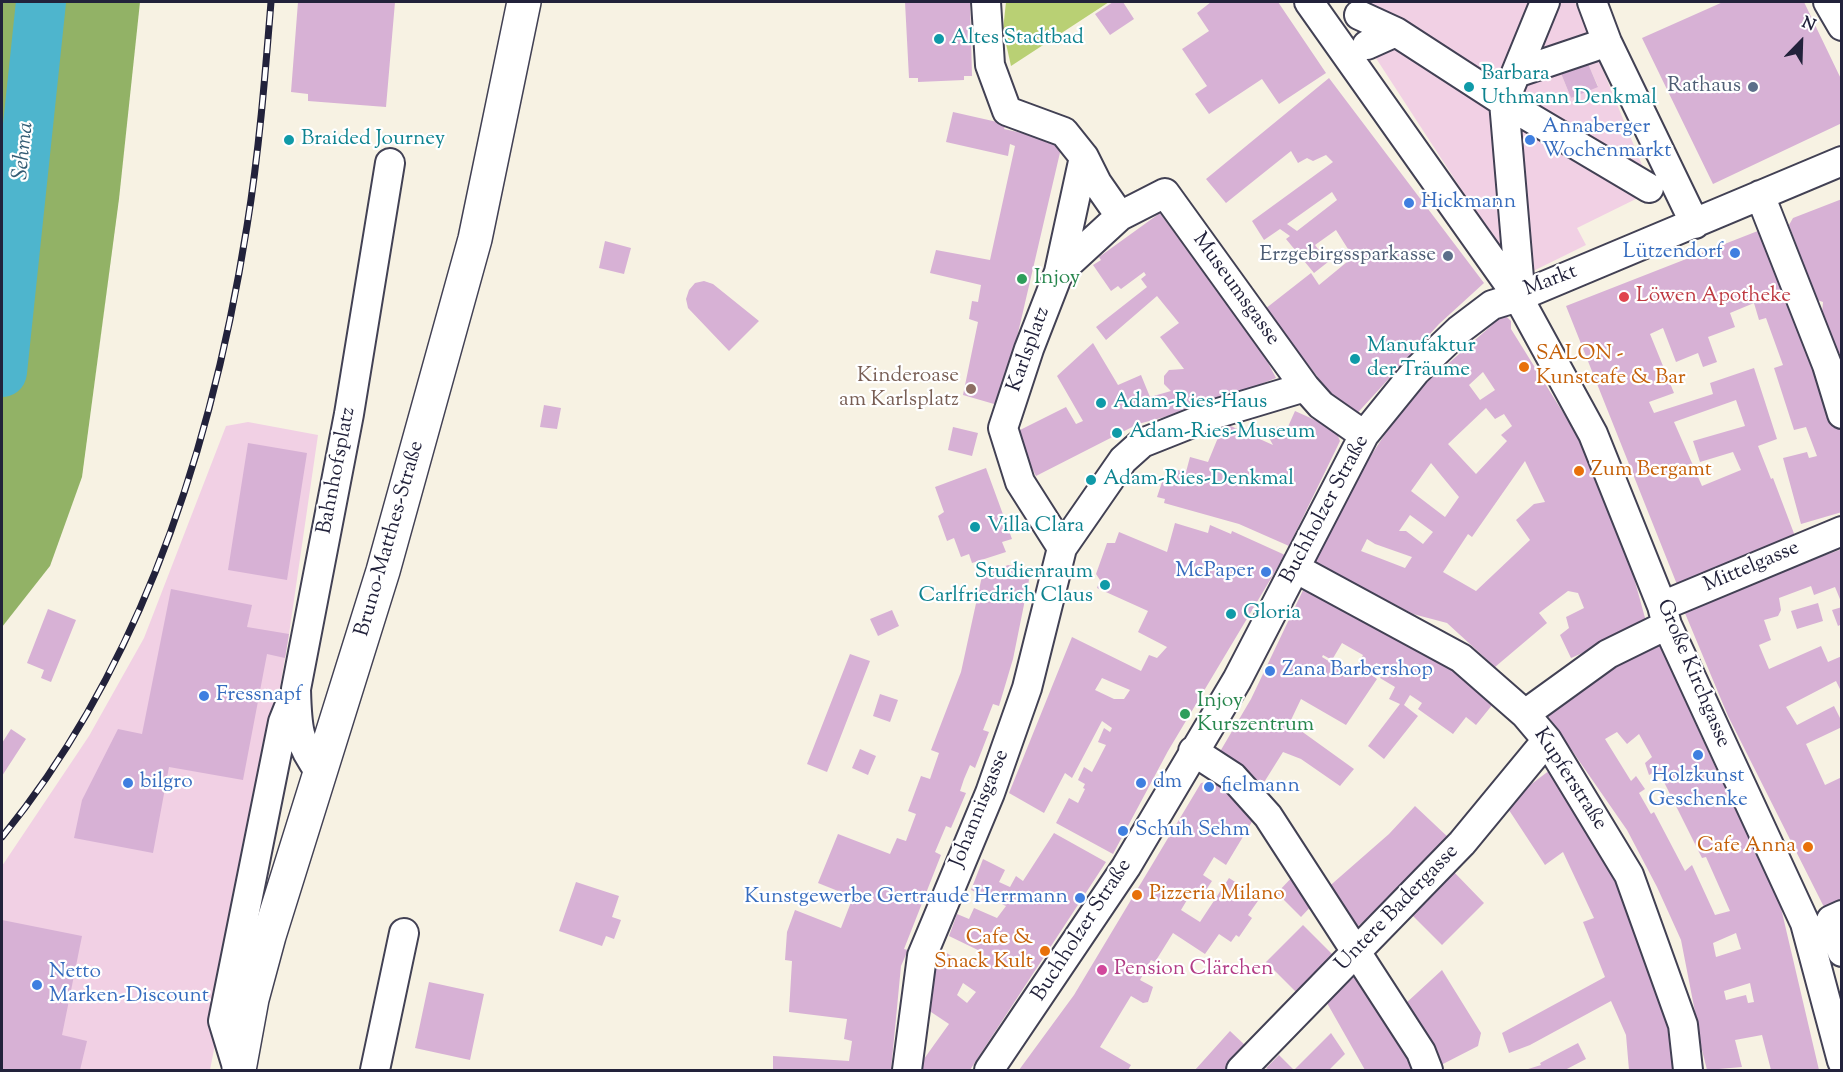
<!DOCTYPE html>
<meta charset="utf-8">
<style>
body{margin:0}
#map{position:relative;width:1843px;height:1072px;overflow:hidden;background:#f7f2e3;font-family:"Sorts Mill Goudy",serif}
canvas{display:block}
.frame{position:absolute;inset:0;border:3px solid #22223b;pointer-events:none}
.north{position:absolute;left:1771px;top:12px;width:60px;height:60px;-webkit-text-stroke:4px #fff;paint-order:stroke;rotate:23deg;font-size:16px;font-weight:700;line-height:24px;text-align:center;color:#22223b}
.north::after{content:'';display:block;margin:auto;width:21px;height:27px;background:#22223b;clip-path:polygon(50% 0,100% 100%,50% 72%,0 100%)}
</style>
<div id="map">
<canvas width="1843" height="1072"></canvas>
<div class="frame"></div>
<div class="north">N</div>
</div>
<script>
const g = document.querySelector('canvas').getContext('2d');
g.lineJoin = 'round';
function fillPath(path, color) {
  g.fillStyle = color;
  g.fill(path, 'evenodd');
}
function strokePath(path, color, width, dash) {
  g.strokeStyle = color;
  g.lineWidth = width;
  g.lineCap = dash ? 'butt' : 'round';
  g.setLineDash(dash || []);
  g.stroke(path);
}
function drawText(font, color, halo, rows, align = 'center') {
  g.font = font + ' "Sorts Mill Goudy",serif';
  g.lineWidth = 4.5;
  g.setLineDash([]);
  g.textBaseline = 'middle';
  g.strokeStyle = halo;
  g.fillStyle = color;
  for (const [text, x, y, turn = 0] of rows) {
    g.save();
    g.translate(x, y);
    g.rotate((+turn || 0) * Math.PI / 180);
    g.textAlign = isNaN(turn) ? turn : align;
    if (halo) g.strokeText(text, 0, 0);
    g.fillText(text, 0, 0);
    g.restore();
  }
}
fillPath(new Path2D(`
 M1369 2H1575L1649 182 1646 194 1577 228 1586 245 1519 278 1357 29 1359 15ZM1586 60 1598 86 1571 98 1560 71Z
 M248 422 318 435 289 634 253 847 210 1070H2V866L89 736 144 638 226 426Z`), '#f1d0e4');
fillPath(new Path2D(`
 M1006 2H1109L1011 66 1003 30Z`), '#b9d074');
fillPath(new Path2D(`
 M2 2H140L119 199 82 477 50 566 2 627Z`), '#92b266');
strokePath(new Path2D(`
 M2 372 41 2`), '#4eb5cd', 50);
fillPath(new Path2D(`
 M298 2H395L386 107 308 101V94L291 92Z
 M905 2H970L972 76H964V80L918 82V78H909Z
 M1113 2H1123L1134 19 1110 35 1095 14Z
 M1211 2H1278L1326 73 1279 104 1262 79 1209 114 1195 94 1207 86 1182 49 1209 31 1197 13Z
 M1723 2H1804L1842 81V123L1713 184 1642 38Z
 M1586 59 1598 87 1571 98 1560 71Z
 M1329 78 1484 283 1439 324 1351 420 1289 340 1265 357 1276 378 1206 406 1138 424 1036 476 1014 433 1066 407 1076 424 1083 421 1057 376 1093 343 1118 385 1141 375 1150 397 1171 391 1164 384V376L1169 370 1184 369 1160 337 1179 323 1157 296 1106 340 1096 327 1147 287 1141 279 1146 275 1144 272 1121 289 1118 286 1111 291 1093 265 1101 260 1099 257 1160 213 1258 348 1281 330 1265 309 1311 273 1319 285 1353 257 1336 230 1315 245 1328 262 1314 273 1286 239 1290 236 1280 229 1264 240 1252 221 1333 162 1326 155 1313 161 1307 158 1298 163 1291 151 1226 203 1206 179ZM1332 192 1337 200 1297 231 1287 224Z
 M953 112 1006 124 1004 129 1058 141 1062 144 1001 406 963 395 978 322 969 319 972 301 978 302 981 285 930 273 936 250 990 260 1015 146 1010 144 1008 156 946 142Z
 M1842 199V353L1835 354 1822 314 1823 302 1817 300 1789 225 1793 218Z
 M1768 227 1842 434V512L1801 524 1783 458 1807 452 1809 458 1817 456 1806 427 1794 430 1774 368 1783 365 1766 318 1759 320 1754 303 1730 313 1735 327 1708 337 1717 362 1703 367 1698 353 1676 362 1663 328 1650 334 1674 393 1649 402 1654 413 1713 394 1710 383 1754 368 1777 439 1758 446 1771 479 1773 478 1798 544 1678 587 1566 306ZM1736 400 1745 426 1693 441 1700 462 1733 452 1741 470 1702 486 1674 422Z
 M605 241 631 248 624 274 599 268Z
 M704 281 713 284 759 321 729 351 688 308 686 299 689 290 695 283Z
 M1498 315H1505L1511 321V329L1577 435 1590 461 1626 549 1647 625 1571 658 1560 635 1569 628 1566 617 1584 608 1578 593 1568 591 1539 613 1547 623 1495 667 1447 623 1413 614 1312 561 1370 457 1408 399 1492 325ZM1483 372 1495 390 1480 400 1469 385ZM1486 408 1495 419 1504 414 1512 426 1501 435 1507 441 1476 474 1448 444ZM1525 461 1545 502 1534 504 1516 520 1530 540 1476 591 1443 572 1468 534 1472 537ZM1431 463 1459 497 1445 517 1411 491ZM1410 515 1433 532 1423 544 1406 531H1399ZM1367 539 1375 544 1412 557 1405 568 1361 551Z
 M544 405 561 408 557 429 540 427Z
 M1295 411 1335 429 1340 441 1289 546 1239 524 1164 503 1165 499 1157 497 1162 482 1169 483 1173 469 1186 472 1190 457 1208 462 1224 423 1273 445 1268 436 1273 428 1280 426 1287 429Z
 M953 427 978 433 972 456 948 450Z
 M248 443 307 453 287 580 228 570Z
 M986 468 1012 539 1002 542 1006 552 972 563 969 554 961 557 954 538 947 541 938 516 944 512 935 487Z
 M1175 523 1208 533 1210 525 1231 534 1232 531 1285 555 1168 751 1113 854 1056 823 1069 798 1078 803 1085 789 1083 788 1085 784 1078 780 1084 767 1092 772 1106 745 1098 742 1104 728 1110 732 1112 728 1102 721 1072 778 1065 773 1044 813 1009 793 1072 637 1141 671 1149 655 1157 658 1167 647 1138 632 1148 611 1097 588 1100 580 1096 574 1107 543H1115L1119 532 1167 552ZM1102 678 1130 690 1124 699H1114L1095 690Z
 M1842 549V604L1835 587 1814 595 1811 586 1779 598 1781 610 1778 616 1764 620 1771 640 1759 645 1769 669 1821 646 1828 662 1842 656V693L1836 681 1786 707 1797 725 1834 706 1842 722V727L1806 744 1825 785 1842 777V908L1828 915 1728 716 1682 606Z
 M1008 565 1031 570 1013 659 999 706 993 704 983 730 989 732 975 768 970 765 964 779 960 791 966 793 951 828 946 826 935 852 941 855 904 949 908 950 901 966 891 1070H773V1056L849 1061 852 1041 844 1039 847 1019 789 1012 792 961 785 960 787 932 795 910 841 928 853 897 818 883 838 834 890 854 897 838 906 841 916 814 908 811 921 776 930 779 939 753 931 750 961 672 982 576Z
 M1305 586 1448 664 1493 704 1476 725 1466 717 1453 734 1418 709 1422 703 1410 695 1404 705 1418 716 1384 759 1368 746 1400 704 1389 699 1395 687 1380 678 1386 668 1376 663 1370 674 1377 679 1346 725 1301 699 1291 720 1299 725 1297 728 1354 769 1340 786 1301 759 1283 752 1263 784 1218 755 1251 699ZM1342 643 1363 655 1353 676 1322 657 1323 655 1332 660Z
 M171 589 252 605 247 627 289 634 285 658 267 654 243 780 169 767 153 853 74 838 82 800 118 729 142 734Z
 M1818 603 1823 621 1797 629 1791 611Z
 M1842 607V624L1838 626 1832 610Z
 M48 609 76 620 51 682 41 678 44 670 27 663Z
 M892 610 899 626 878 636 870 619Z
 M1658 642 1719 775 1777 891 1819 1070H1771L1762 1035 1735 1040 1742 1067 1707 1070 1694 1018 1696 1017 1681 940 1657 887 1627 830 1548 716V708L1604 668ZM1617 732 1627 744 1639 734 1652 757 1645 763 1649 775 1658 770 1702 858 1706 857 1730 911 1715 915 1692 865 1685 871 1654 812 1651 814 1639 793 1645 789 1636 776 1631 781 1605 739ZM1736 933 1741 949 1716 957 1713 943ZM1750 983 1754 1002 1748 1003 1746 995 1726 1000 1724 991Z
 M850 654 870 661 827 772 807 764Z
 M880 694 898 700 890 722 873 716Z
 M11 729 26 739 2 776V743Z
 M860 749 876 756 868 775 852 768Z
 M1550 770 1612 866 1672 1017 1676 1070H1629L1626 1035 1611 1001 1530 1045 1509 1053 1502 1033 1605 977 1583 922 1594 918 1563 852 1545 865 1505 804Z
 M1214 781 1256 815 1226 865 1214 857 1203 875 1212 881 1202 896 1193 890 1181 910 1200 922 1229 878 1260 898 1248 915 1252 918 1239 937 1236 935 1231 942 1219 934 1205 954 1173 933 1155 962 1151 960 1140 980 1153 987 1148 1002 1143 1003 1131 996 1100 1047 1131 1065 1128 1070H1019L1074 995 1201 783Z
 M1415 806 1450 839 1422 871 1357 927 1325 890 1389 834Z
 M1054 833 1106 862 970 1070H916L949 1024 919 1004 942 950 970 968 982 952 949 936 957 914 969 919 974 908 997 918 1006 906 971 890 983 859 1005 870 999 882 1010 887 1016 876 1023 881ZM963 983 976 992 967 1003 957 995Z
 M1452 870 1484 903 1442 945 1410 913Z
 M1296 873 1315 902 1301 917 1277 893Z
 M576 882 619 896 612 917 621 920 614 939 606 936 602 946 559 931Z
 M2 920 82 936 62 1035 87 1041 80 1070H2Z
 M1303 925 1333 955 1296 992 1266 962Z
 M1442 970 1481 1033 1478 1046 1441 1065 1405 1004Z
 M1357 974 1394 1030 1414 1070H1365L1327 1003Z
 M429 982 484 994 470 1060 415 1048Z
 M1230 1031 1247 1047 1224 1070H1195Z
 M1331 1033 1345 1054 1329 1070H1294Z
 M1578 1043 1586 1059 1565 1070H1525L1541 1065 1540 1063Z
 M1279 1055 1294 1070H1269L1266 1068Z`), '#d7b1d5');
const minor = new Path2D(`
 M986 2 990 65 1007 111 1064 132 1084 157 1097 183 1120 216
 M1309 2 1518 297 1593 434 1662 606 1667 625 1805 923 1842 1061
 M1592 2 1607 42 1695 224
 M1828 2 1842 26
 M1359 15 1396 32 1504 102 1649 188
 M1367 45 1396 32
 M1516 73 1593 47
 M1760 195 1827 365 1842 414
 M1059 272 1120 216 1165 193 1305 387
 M1519 278 1504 102 1545 2
 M1062 548 1020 482 1003 428 1029 349 1059 272 1084 157
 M1295 568 1461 658 1525 714 1547 740 1629 875 1683 1025 1688 1070
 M1662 606 1842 531
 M1525 714 1608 654 1667 625
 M1193 751 1233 777 1268 816 1421 1052 1428 1070
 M321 773C297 743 297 725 296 689L349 414 390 163
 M1842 915 1831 920 1842 952
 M238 1070 223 1021 283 722 291 702
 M375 1070 404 933
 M907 1070 922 956 990 793 1027 688 1062 548 1123 460 1142 443 1215 414 1305 387 1321 405 1364 435
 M989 1070 1126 867 1237 680 1364 435 1416 371 1459 330 1492 305 1518 297 1842 161
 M1241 1070 1462 843 1547 740`);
const major = new Path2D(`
 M239 1070 252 999 269 936 383 571 475 239 524 2`);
strokePath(minor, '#424154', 32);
strokePath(major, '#424154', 36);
strokePath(minor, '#fff', 28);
strokePath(major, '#fff', 33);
const rail = new Path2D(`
 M2 837C142 666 213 442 247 226 259 152 265 77 271 2`);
strokePath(rail, '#22223b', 7);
strokePath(rail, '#fff', 4.5, [14]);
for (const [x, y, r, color] of [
 [939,39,6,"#0f9aa8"],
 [1469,87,6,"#0f9aa8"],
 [1753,87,6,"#5c6f8a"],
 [289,140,6,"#0f9aa8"],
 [1530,140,6,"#3f7fe0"],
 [1409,203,6,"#3f7fe0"],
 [1735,253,6,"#3f7fe0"],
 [1448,256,6,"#5c6f8a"],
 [1022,279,6,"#2e9e5b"],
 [1624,297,6,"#e0444e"],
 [1355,359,6,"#0f9aa8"],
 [1524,367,6,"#e8710a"],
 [971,389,6,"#8d6e63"],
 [1101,403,6,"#0f9aa8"],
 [1117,433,6,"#0f9aa8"],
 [1579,471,6,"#e8710a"],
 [1091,480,6,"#0f9aa8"],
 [975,527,6,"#0f9aa8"],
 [1266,572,6,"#3f7fe0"],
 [1105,585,6,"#0f9aa8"],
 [1231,614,6,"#0f9aa8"],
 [1270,671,6,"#3f7fe0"],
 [204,696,6,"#3f7fe0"],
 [1185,714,6,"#2e9e5b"],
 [1698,755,6,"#3f7fe0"],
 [128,783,6,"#3f7fe0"],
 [1141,783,6,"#3f7fe0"],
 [1209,787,6,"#3f7fe0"],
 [1123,831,6,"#3f7fe0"],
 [1808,847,6,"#e8710a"],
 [1137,895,6,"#e8710a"],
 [1080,898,6,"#3f7fe0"],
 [1045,951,6,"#e8710a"],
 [1102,970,6,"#d1479c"],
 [37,985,6,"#3f7fe0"]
]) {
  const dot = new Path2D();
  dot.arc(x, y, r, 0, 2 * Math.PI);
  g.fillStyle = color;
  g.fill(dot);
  strokePath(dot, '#fff', 2);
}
drawText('21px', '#0d838f', '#fff', [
 ["Altes Stadtbad",951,39],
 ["Barbara",1481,75],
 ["Uthmann Denkmal",1481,99],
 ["Braided Journey",301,140],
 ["Manufaktur",1367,347],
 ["der Träume",1367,371],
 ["Adam-Ries-Haus",1113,403],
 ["Adam-Ries-Museum",1129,433],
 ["Adam-Ries-Denkmal",1103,480],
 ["Villa Clara",987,527],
 ["Studienraum",1093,573,"right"],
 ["Carlfriedrich Claus",1093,597,"right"],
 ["Gloria",1243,614]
], 'left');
drawText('21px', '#4e5e75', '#fff', [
 ["Rathaus",1741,87],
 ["Erzgebirgssparkasse",1436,256]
], 'right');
drawText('21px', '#366cbe', '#fff', [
 ["Annaberger",1542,128],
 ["Wochenmarkt",1542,152],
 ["Hickmann",1421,203],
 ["Lützendorf",1723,253,"right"],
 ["McPaper",1254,572,"right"],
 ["Zana Barbershop",1282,671],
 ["Fressnapf",216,696],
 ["Holzkunst",1698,777,"center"],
 ["Geschenke",1698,801,"center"],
 ["bilgro",140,783],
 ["dm",1153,783],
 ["fielmann",1221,787],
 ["Schuh Sehm",1135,831],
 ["Kunstgewerbe Gertraude Herrmann",1068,898,"right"],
 ["Netto",49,973],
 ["Marken-Discount",49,997]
], 'left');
drawText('21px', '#27864d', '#fff', [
 ["Injoy",1034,279],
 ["Injoy",1197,702],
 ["Kurszentrum",1197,726]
], 'left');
drawText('21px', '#22223b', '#fff', [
 ["Markt",1551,282,-21],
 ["Museumsgasse",1235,290,54],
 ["Karlsplatz",1030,350,-70],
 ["Bahnhofsplatz",338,471,-79],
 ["Buchholzer Straße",1326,510,-62],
 ["Bruno-Matthes-Straße",391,539,-74],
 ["Mittelgasse",1752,568,-23],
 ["Große Kirchgasse",1692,674,67],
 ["Kupferstraße",1569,780,57],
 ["Johannisgasse",981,809,-68],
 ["Untere Badergasse",1398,909,-46],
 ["Buchholzer Straße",1083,931,-57]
]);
drawText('21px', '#be3a42', '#fff', [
 ["Löwen Apotheke",1636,297]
], 'left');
drawText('21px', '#c56008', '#fff', [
 ["SALON -",1536,355],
 ["Kunstcafe & Bar",1536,379],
 ["Zum Bergamt",1591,471],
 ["Cafe Anna",1796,847,"right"],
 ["Pizzeria Milano",1149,895],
 ["Cafe &",1033,939,"right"],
 ["Snack Kult",1033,963,"right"]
], 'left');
drawText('21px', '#785e54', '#fff', [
 ["Kinderoase",959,377],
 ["am Karlsplatz",959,401]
], 'right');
drawText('21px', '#b23c85', '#fff', [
 ["Pension Clärchen",1114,970]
], 'left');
drawText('italic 22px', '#345d75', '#fff', [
 ["Sehma",25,151,-84]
]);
</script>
